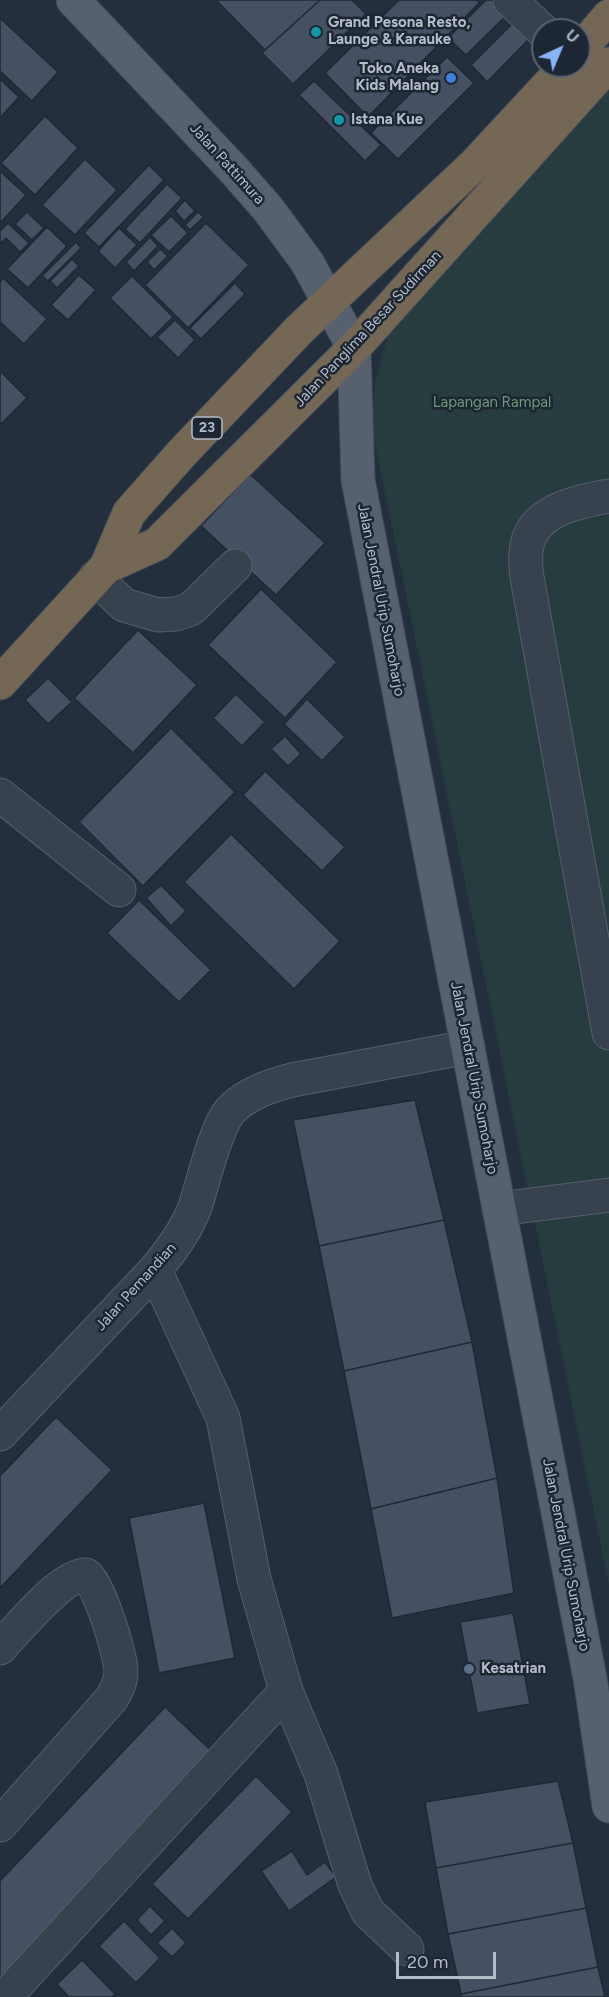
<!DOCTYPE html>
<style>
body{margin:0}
#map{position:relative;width:609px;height:1997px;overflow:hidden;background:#242f3e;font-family:Figtree,sans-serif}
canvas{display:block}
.north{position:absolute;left:531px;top:18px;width:60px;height:60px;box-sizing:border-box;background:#1d2633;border:2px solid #59626f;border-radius:50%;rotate:44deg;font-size:16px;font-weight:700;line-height:24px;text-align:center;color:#b4bcc9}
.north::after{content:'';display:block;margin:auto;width:21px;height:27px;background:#8ab4f8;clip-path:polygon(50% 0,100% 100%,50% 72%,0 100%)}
.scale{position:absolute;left:396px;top:1952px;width:100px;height:27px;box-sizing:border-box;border:3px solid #b4bcc9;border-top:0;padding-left:8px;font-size:18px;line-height:21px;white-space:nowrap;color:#b4bcc9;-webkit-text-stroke:4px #1d2633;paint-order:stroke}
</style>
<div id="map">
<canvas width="609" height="1997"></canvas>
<div class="north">U</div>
<div class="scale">20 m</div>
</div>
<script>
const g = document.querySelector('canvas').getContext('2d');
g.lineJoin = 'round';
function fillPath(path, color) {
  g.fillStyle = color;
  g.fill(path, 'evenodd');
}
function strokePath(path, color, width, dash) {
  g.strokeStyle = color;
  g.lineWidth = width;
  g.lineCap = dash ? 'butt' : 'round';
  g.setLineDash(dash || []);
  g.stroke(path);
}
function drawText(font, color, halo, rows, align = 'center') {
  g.font = font + ' Figtree,sans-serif';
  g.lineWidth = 5;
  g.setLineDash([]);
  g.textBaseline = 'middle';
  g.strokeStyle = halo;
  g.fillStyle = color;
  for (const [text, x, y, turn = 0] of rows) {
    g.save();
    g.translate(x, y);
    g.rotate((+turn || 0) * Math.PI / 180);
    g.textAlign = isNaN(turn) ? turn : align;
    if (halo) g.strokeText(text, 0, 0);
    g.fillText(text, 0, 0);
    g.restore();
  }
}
fillPath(new Path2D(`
 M609 78V1585L373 433 374 387 389 331Z`), '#263c3f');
const building = new Path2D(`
 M216 0H320L265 50Z
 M320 0H352L366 14 293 84 262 53Z
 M399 0H477L479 3 368 117 325 73Z
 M486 0H492L507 15 466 55 448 38Z
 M0 18 58 72 32 101 0 71Z
 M512 24 528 40 487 82 471 65Z
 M447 57 474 83 398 159 371 133Z
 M0 79 19 97 0 118Z
 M314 81 381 145 365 161 299 95Z
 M45 116 78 148 35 195 1 163Z
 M85 159 117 190 75 235 42 205Z
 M149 165 164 180 99 247 84 233Z
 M0 171 26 195 0 223Z
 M167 184 182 198 140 243 125 229Z
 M185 200 195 211 184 221 175 211Z
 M27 212 44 228 32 240 15 224Z
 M198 212 204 217 190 230 185 225Z
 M171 216 188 233 169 252 151 235Z
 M8 223 29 243 20 252 6 238 0 244V231Z
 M206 223 249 265 188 328 145 285Z
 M47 227 67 246 28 288 7 269Z
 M119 228 137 245 115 268 98 251Z
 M150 237 158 246 134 271 126 262Z
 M76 242 81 248 48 281 42 276Z
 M160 249 168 256 154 270 147 262Z
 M72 259 79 266 57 288 50 281Z
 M79 275 96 290 68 320 51 305Z
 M132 276 173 317 151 339 110 298Z
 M3 278 47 319 24 344 0 322V282Z
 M235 283 245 294 201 339 190 328Z
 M175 320 195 340 178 358 157 337Z
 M0 371 27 398 0 425Z
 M250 474 325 543 276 595 201 526Z
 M261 589 337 662 285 718 208 645Z
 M138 630 197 685 133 753 74 698Z
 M48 678 72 702 48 724 25 700Z
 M236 694 265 722 242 746 213 718Z
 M307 699 345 737 322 761 284 724Z
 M171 728 235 792 143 886 79 822Z
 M285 736 301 754 288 766 271 749Z
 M265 771 345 847 322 871 243 795Z
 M231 834 340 941 294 989 184 882Z
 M161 885 186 911 171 926 146 898Z
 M139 900 211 970 179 1002 107 933Z
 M415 1100 444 1220 319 1246 293 1120Z
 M444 1220 472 1342 344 1371 319 1246Z
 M472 1342 497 1478 371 1509 344 1371Z
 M56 1417 112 1470 0 1588V1476Z
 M497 1478 514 1593 392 1618 371 1509Z
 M204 1503 235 1658 159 1673 129 1518Z
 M513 1613 530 1704 477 1713 460 1622Z
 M165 1707 220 1759 0 1992V1881Z
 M256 1776 292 1812 188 1919 152 1884Z
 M558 1781 573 1843 436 1868 425 1802Z
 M573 1843 586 1908 448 1934 436 1868Z
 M292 1851 307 1875 325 1862 336 1877 289 1911 261 1871Z
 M150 1906 165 1921 151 1935 137 1920Z
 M586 1908 598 1967 461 1994 448 1934Z
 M124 1921 160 1958 136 1983 99 1946Z
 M172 1928 186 1943 172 1957 157 1943Z
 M82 1960 115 1994 112 1997H69L57 1984Z
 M598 1967 605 1997H462L461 1994Z`);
fillPath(building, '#455162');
strokePath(building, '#1f2835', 1.5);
const minor = new Path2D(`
 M510 0 543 31
 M609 496C576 502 528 511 526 553 525 561 526 569 527 577L609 1033
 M95 578 124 605 158 615 176 614 191 609 235 566
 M0 795 119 890
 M499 1209 609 1195
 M155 1270 223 1418 254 1579 286 1691 321 1774 355 1885 368 1912 407 1949
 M0 1434 155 1270C171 1251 186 1231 195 1207 203 1183 215 1129 230 1111 246 1094 269 1086 292 1080L468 1047
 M0 1648C17 1630 62 1574 86 1575 99 1584 121 1655 121 1672 121 1682 117 1689 112 1698L0 1825
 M8 1994 286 1691`);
const major = new Path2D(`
 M73 0 233 169 268 209 307 262 354 348 358 480 590 1678 609 1806`);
const highway = new Path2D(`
 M579 51 609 16
 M106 567 157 544 354 348 609 64
 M0 683 106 567 129 513 181 454 300 329 475 164 566 66`);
strokePath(minor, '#565f6c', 35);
strokePath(major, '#414a57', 35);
strokePath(highway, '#434c59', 35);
strokePath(minor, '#38414e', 33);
strokePath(major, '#56606e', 33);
strokePath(highway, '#746855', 33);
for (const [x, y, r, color] of [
 [316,32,6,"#0f9aa8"],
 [451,78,6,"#3f7fe0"],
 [339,120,6,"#0f9aa8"],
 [469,1669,6,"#5c6f8a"]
]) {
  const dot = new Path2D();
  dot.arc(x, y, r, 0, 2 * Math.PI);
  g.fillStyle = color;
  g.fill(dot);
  strokePath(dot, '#1d2633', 2);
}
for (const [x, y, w] of [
 [207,428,30]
]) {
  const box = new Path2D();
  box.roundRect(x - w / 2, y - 11, w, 22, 4.5);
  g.fillStyle = '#1d2633';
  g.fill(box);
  strokePath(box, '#b4bcc9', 1.5);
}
drawText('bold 14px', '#b4bcc9', null, [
 ["23",207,428]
]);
drawText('bold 15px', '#b4bcc9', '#1d2633', [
 ["Grand Pesona Resto,",328,23],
 ["Launge & Karauke",328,40],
 ["Toko Aneka",439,69,"right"],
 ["Kids Malang",439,86,"right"],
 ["Istana Kue",351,120],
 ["Kesatrian",481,1669]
], 'left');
drawText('15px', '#b4bcc9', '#1d2633', [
 ["Jalan Pattimura",227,164,48],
 ["Jalan Panglima Besar Sudirman",368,329,-47],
 ["Jalan Jendral Urip Sumoharjo",381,600,79],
 ["Jalan Jendral Urip Sumoharjo",474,1078,79],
 ["Jalan Pemandian",136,1287,-48],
 ["Jalan Jendral Urip Sumoharjo",566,1555,79]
]);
drawText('15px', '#6b9a76', '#1d2633', [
 ["Lapangan Rampal",492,403]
]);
</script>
